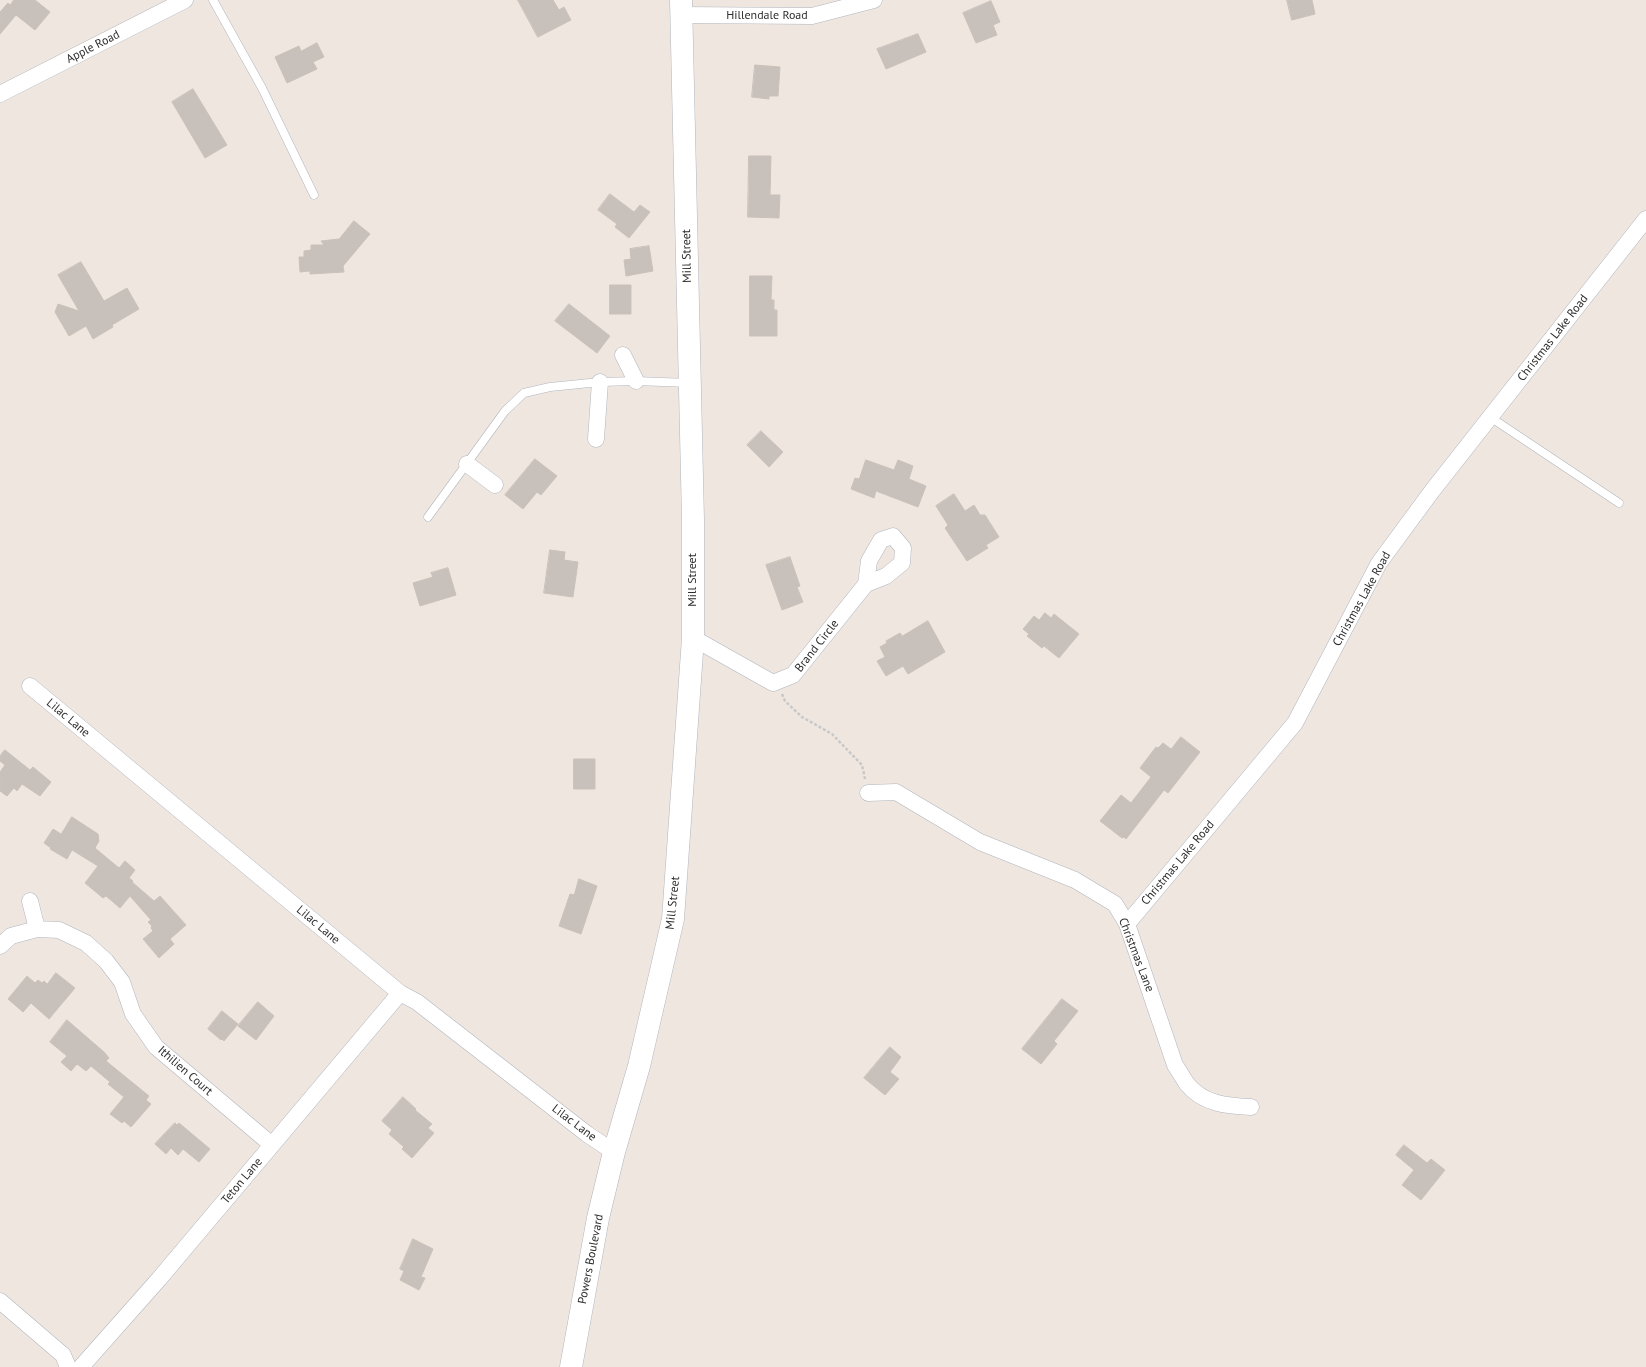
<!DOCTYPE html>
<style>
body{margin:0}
canvas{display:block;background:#efe6e0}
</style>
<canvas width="1646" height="1367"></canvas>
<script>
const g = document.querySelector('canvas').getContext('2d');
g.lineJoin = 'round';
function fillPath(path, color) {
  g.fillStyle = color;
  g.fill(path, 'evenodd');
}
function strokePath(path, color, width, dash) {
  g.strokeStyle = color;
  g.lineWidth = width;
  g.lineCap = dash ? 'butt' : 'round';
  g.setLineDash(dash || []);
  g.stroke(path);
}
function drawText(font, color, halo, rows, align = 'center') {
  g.font = font + ' "PT Sans",sans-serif';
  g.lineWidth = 3;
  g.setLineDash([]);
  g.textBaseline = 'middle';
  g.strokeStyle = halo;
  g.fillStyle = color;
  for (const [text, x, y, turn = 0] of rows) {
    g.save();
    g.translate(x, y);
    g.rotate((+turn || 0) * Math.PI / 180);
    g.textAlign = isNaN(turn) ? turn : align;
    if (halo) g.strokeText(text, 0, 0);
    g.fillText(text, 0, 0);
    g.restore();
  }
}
const building = new Path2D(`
 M14 0H35L50 12 35 30 16 15 0 34V12L8 3 10 5Z
 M518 0H553L559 10 564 7 571 20 538 37Z
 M1287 0H1312L1315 14 1292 20Z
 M991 1 1000 22 993 25 997 35 976 43 963 13Z
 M918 34 926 52 886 69 877 49Z
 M317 43 324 57 313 62 317 69 287 83 275 57 299 46 301 51Z
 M755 65 780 67 778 96H769V99L752 97Z
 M193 89 227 145 205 158 172 102Z
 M749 156H771L770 195H780L779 218 748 217Z
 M610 194 634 212 640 205 650 212 629 238 615 227 617 224 598 210Z
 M354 221 370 234 343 266 344 272 310 274V271L300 272 299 257H304V251L311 250V245H324L321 241 339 239Z
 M649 246 653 271 626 276 624 260 631 259 630 249Z
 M81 262 104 301 127 288 139 309 112 325 113 327 93 339 86 326 69 336 55 312 58 304 79 311 58 275Z
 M750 276H772L771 300H774V310H777V336H750Z
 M610 285H631V314H610Z
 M569 304 610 336 597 353 555 321Z
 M761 431 783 452 769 467 747 445Z
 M535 459 557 476 541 495 537 492 523 509 505 495Z
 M866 460 894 470 898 460 913 466 909 479 926 486 918 507 876 491 874 498 851 489 855 478 859 479Z
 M954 494 965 511 974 505 980 515H985L999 537 986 545 988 548 967 561 945 528 948 525 936 506Z
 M550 550 565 552 564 560 578 562 573 597 544 593Z
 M790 557 800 586 797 587 803 602 782 610 766 565Z
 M448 568 456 595 420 606 413 583 433 577 431 573Z
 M1045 613 1051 618 1054 614 1079 634 1059 658 1044 646 1042 648 1027 636 1029 634 1023 629 1034 616 1039 620Z
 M928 621 945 652 908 674 903 666 886 676 877 661 885 657 880 647 887 643 886 641 900 633 902 636Z
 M1181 737 1200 752 1168 793 1164 790 1126 839 1124 837 1122 838 1100 821 1121 795 1131 803 1151 777 1140 768 1156 747 1158 748 1163 743 1171 749Z
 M5 750 30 770 33 767 51 782 40 796 22 784 17 791 14 788 7 796 0 791V772L5 765 0 761V756Z
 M574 759H595V789H574Z
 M72 817 98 834 99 841 95 848 119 868 125 861 135 870 129 878 133 881 132 882 154 901 160 896 186 925 170 939 174 944 159 958 143 939 153 931 151 928 152 926 148 922 151 920 130 896 120 908 106 896 103 898 85 883 98 866 72 850 67 859 50 849 51 848 44 843 53 829 61 834Z
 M579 879 597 886 581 934 559 926 570 894 574 895Z
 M56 973 75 988 49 1019 31 1003 23 1012 8 999 27 976 35 983 38 980 42 983 44 981 47 984Z
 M1062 999 1078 1011 1054 1041 1057 1044 1041 1064 1022 1049Z
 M258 1002 274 1016 256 1040 238 1026Z
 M222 1011 238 1024 224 1041 222 1039 221 1040 208 1029Z
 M67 1020 104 1052 109 1058 106 1061 149 1096 146 1100 151 1104 131 1127 124 1121 122 1123 110 1114 124 1097 108 1084 110 1082 91 1066 86 1071 77 1064 71 1071 61 1062 67 1056 50 1042Z
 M890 1047 901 1057 890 1072 899 1079 885 1095 864 1078Z
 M403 1097 416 1109 415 1110 432 1124 428 1128 434 1133 412 1158 402 1149 404 1147 389 1134 392 1130 382 1121Z
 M175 1123 177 1125 179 1123 210 1149 199 1162 183 1149 178 1155 171 1148 166 1154 155 1144Z
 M1404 1145 1427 1163 1431 1159 1445 1170 1421 1200 1402 1185 1414 1170 1396 1155Z
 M413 1239 433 1249 421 1277 425 1278 419 1290 400 1280 404 1271 400 1269Z`);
fillPath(building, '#c8c1bb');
strokePath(building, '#cbc1b9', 1);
const lane = new Path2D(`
 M213 0 262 88 314 195
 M1490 417 1619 503
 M428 517 505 411 524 393 550 387 600 382 636 381 689 383`);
const street = new Path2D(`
 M681 15 812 16 874 0
 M0 94 185 0
 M623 355 636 381
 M596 439 600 382
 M467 464 495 485
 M693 638 773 683 793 675 866 584 869 561 881 540 893 536 903 548 902 563 886 576 866 584
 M30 686 400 993 417 1002 587 1134 614 1152
 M868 793 896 792 980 842 1075 880 1115 904 1127 924 1175 1065C1179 1071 1183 1078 1187 1084 1203 1104 1227 1106 1251 1107
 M30 901 37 929
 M1127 924 1295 723 1379 563 1432 491 1646 219
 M0 946 11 936 37 929 59 930 86 943 106 961 122 982 133 1014 156 1047 272 1145
 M0 1301 63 1355 68 1367
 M81 1367 159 1279 400 993`);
const secondary = new Path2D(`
 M571 1367 598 1218 614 1152 639 1066 673 919 693 638V520L681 0`);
strokePath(lane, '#b0b5bd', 9);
strokePath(street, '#b0b5bd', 17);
strokePath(secondary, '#b0b5bd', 23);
strokePath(new Path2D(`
 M782 694 785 701 802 717 832 734 862 765 865 779`), '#c8c8c8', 2.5, [3, 2]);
strokePath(lane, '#fff', 8);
strokePath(street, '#fff', 16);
strokePath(secondary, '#fff', 22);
drawText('12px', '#2d2d2d', '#fff', [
 ["Hillendale Road",767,16],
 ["Apple Road",93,47,-27],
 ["Mill Street",687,256,-91],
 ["Christmas Lake Road",1553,338,-52],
 ["Mill Street",693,580,-90],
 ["Christmas Lake Road",1362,599,-61],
 ["Brand Circle",817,646,-52],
 ["Lilac Lane",68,718,40],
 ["Christmas Lake Road",1178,863,-50],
 ["Mill Street",673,903,-84],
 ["Lilac Lane",318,925,40],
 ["Christmas Lane",1136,955,69],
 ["Ithilien Court",185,1071,41],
 ["Lilac Lane",574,1123,37],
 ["Teton Lane",242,1181,-50],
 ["Powers Boulevard",591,1259,-79]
]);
</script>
